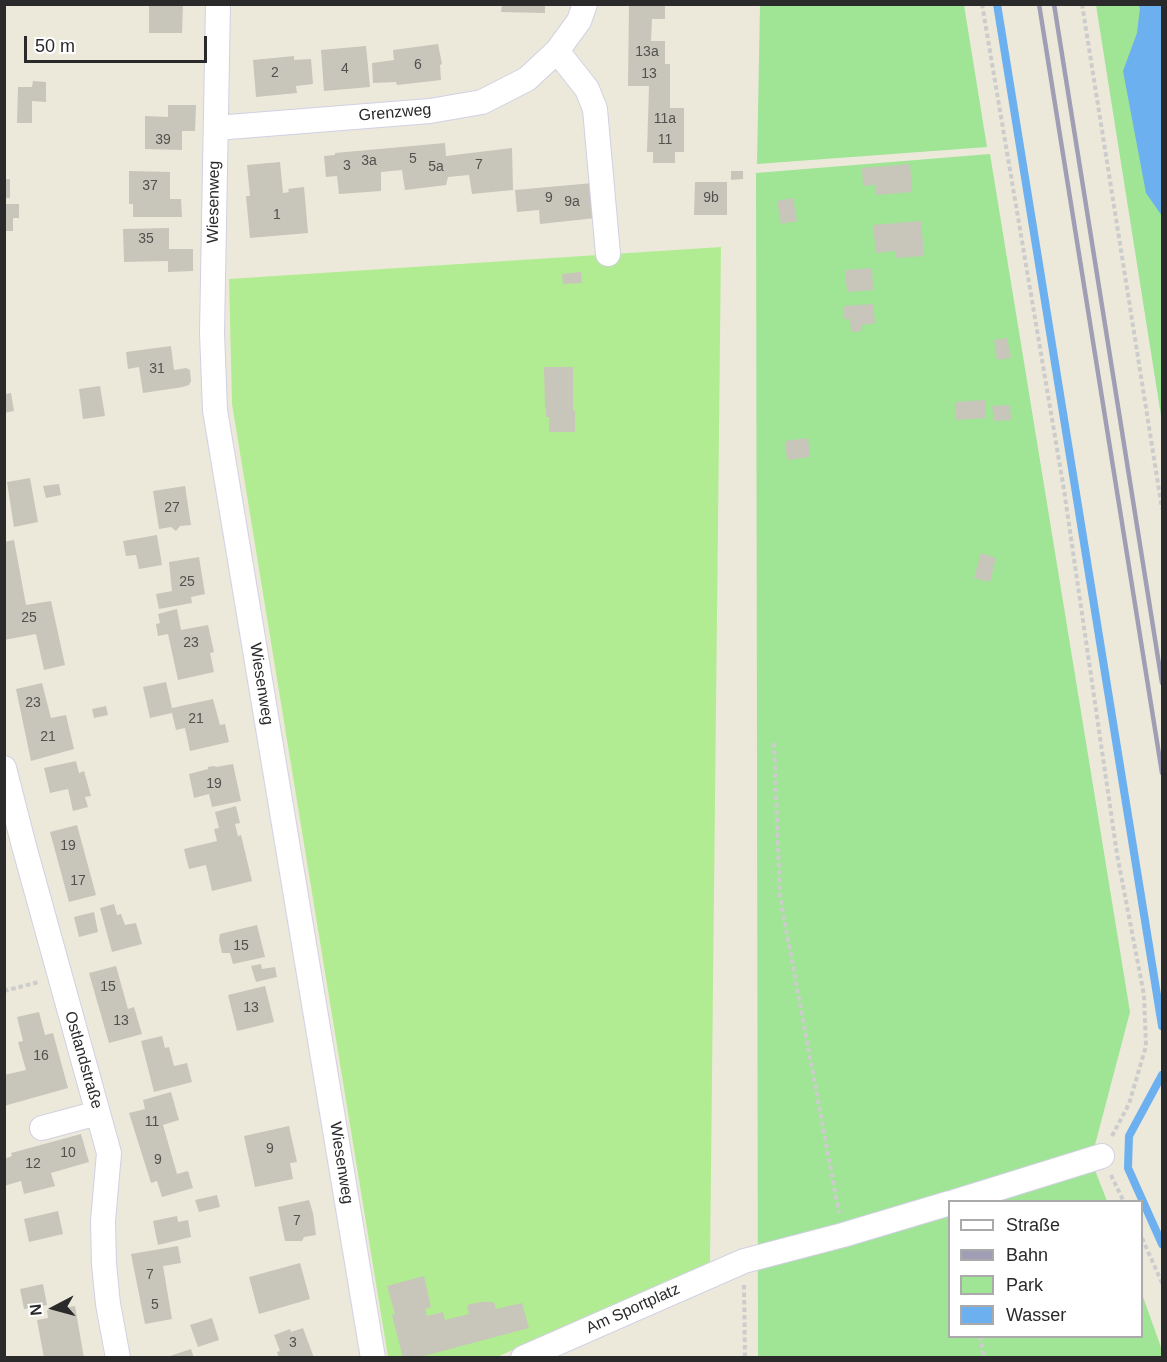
<!DOCTYPE html>
<meta charset="utf-8">
<style>
body{margin:0}
#map{position:relative;width:1167px;height:1362px;overflow:hidden;background:#ece9db;font-family:Helvetica,sans-serif}
canvas{display:block}
.frame{position:absolute;inset:0;border:6px solid #2a2a2a;pointer-events:none}
.legend{position:absolute;left:948px;top:1200px;width:195px;height:138px;box-sizing:border-box;background:#fff;border:2px solid #aaa;margin:0;padding:8px 10px;list-style:none;font-size:18px;color:#2a2a2a}
.legend li{display:flex;align-items:center;gap:12px;height:30px}
.legend b{width:30px;border:2px solid #aaa}
.north{position:absolute;left:24px;top:1278px;width:60px;height:60px;-webkit-text-stroke:4px #fff;paint-order:stroke;rotate:264deg;font-size:16px;font-weight:700;line-height:24px;text-align:center;color:#2a2a2a}
.north::after{content:'';display:block;margin:auto;width:21px;height:27px;background:#2a2a2a;clip-path:polygon(50% 0,100% 100%,50% 72%,0 100%)}
.scale{position:absolute;left:24px;top:36px;width:183px;height:27px;box-sizing:border-box;border:3px solid #2a2a2a;border-top:0;padding-left:8px;font-size:18px;line-height:21px;white-space:nowrap;color:#2a2a2a;-webkit-text-stroke:4px #fff;paint-order:stroke}
</style>
<div id="map">
<canvas width="1167" height="1362"></canvas>
<div class="frame"></div>
<ul class="legend">
<li><b style="height:8px;background:#fff"></b>Straße</li>
<li><b style="height:8px;background:#a09eb4"></b>Bahn</li>
<li><b style="height:16px;background:#a0e496"></b>Park</li>
<li><b style="height:16px;background:#6cb0f0"></b>Wasser</li>
</ul>
<div class="north">N</div>
<div class="scale">50 m</div>
</div>
<script>
const g = document.querySelector('canvas').getContext('2d');
g.lineJoin = 'round';
function fillPath(path, color) {
  g.fillStyle = color;
  g.fill(path, 'evenodd');
}
function strokePath(path, color, width, dash) {
  g.strokeStyle = color;
  g.lineWidth = width;
  g.lineCap = dash ? 'butt' : 'round';
  g.setLineDash(dash || []);
  g.stroke(path);
}
function drawText(font, color, halo, rows, align = 'center') {
  g.font = font + ' Helvetica,sans-serif';
  g.lineWidth = 5;
  g.setLineDash([]);
  g.textBaseline = 'middle';
  g.strokeStyle = halo;
  g.fillStyle = color;
  for (const [text, x, y, turn = 0] of rows) {
    g.save();
    g.translate(x, y);
    g.rotate((+turn || 0) * Math.PI / 180);
    g.textAlign = isNaN(turn) ? turn : align;
    if (halo) g.strokeText(text, 0, 0);
    g.fillText(text, 0, 0);
    g.restore();
  }
}
fillPath(new Path2D(`
 M760 5H964L987 147 757 164Z
 M1096 5H1162V422Z
 M990 154 1130 1012 1091 1160 1107 1201 950 1202V1336H1142V1294L1162 1350V1357H758L756 173Z`), '#a0e496');
fillPath(new Path2D(`
 M721 247 710 1262 497 1357H388L232 404 229 279Z`), '#b2ec92');
fillPath(new Path2D(`
 M1138 5H1162V216L1146 193 1123 71 1137 33 1140 8Z`), '#6cb0f0');
strokePath(new Path2D(`
 M997 4 1162 1026
 M1162 1075 1129 1136 1128 1168 1162 1244`), '#6cb0f0', 8);
fillPath(new Path2D(`
 M149 4H183L182 33H149Z
 M502 4H545V13L501 12Z
 M629 4H665V19H652L651 41H665V64H670V108H684V152H675V163H653V152H647L649 86H628Z
 M438 44 442 64 440 65 441 80 397 85 396 82 373 83 372 63 394 60 393 50Z
 M366 46 370 87 324 91 321 50Z
 M294 56V60L311 59 313 84 296 86 297 93 256 97 253 60Z
 M33 81 46 82V102L32 101V123H17L18 87H32Z
 M168 105H196L195 131H182V150L145 149V116L168 117Z
 M445 143 446 156 512 148 513 190 472 194 469 175 448 177 446 185 405 190 402 170 381 172V191L339 194 337 176 326 177 324 156 335 155V153Z
 M280 162 283 193 289 192 288 189 304 187 308 233 250 238 246 196H250L247 165Z
 M910 164 912 192 876 195 875 185 863 186 862 168Z
 M129 171 170 172V199H181L182 217H133V204H129Z
 M731 171H743V179L731 180Z
 M4 179H10V198H4Z
 M695 182H727V215H694Z
 M593 183 596 218 540 224 539 210 517 212 515 190Z
 M793 198 797 221 781 224 777 201Z
 M4 204H19V218H13V231H4Z
 M921 221 924 256 896 258 895 251 876 253 873 225Z
 M169 228V249H193V271L168 272V261L124 262 123 229Z
 M872 268 873 290 847 292 845 270Z
 M581 272 582 283 563 284 562 274Z
 M873 304 875 323 862 325V331L851 332 850 319H844L843 306Z
 M1007 338 1011 358 997 360 994 340Z
 M171 346 174 370 186 368 190 370 191 381 189 385 183 387 143 393 139 367 128 369 126 352Z
 M544 367H573V410L575 411V432H549V417H546V408H545Z
 M100 386 105 416 83 419 79 389Z
 M11 393 14 411 4 413V394Z
 M985 400 986 418 956 420 955 402Z
 M1010 405 1011 420 994 421 992 406Z
 M808 438 810 457 787 460 785 441Z
 M30 478 38 522 14 527 7 482Z
 M59 484 61 495 46 498 43 486Z
 M185 486 191 525 180 526 176 531 171 527 159 529 153 491Z
 M157 535 162 565 139 569 136 555 126 556 123 541Z
 M14 540 26 605 51 601 65 665 44 670 36 634 4 640V542Z
 M981 553 996 558 990 582 974 578Z
 M199 557 205 594 191 597 192 603 159 609 156 594 172 591 169 562Z
 M177 609 181 630 208 625 214 652 210 653 214 672 178 680 168 634 158 636 156 624 160 623 158 614Z
 M166 682 172 708 213 699 220 725 225 724 229 742 190 751 185 728 176 730 172 713 150 718 143 687Z
 M42 683 51 718 66 715 74 749 31 761 16 689Z
 M106 706 108 715 94 718 92 709Z
 M76 761 79 773 84 771 91 796 85 797 88 807 73 811 68 789 50 793 44 768Z
 M233 764 241 801 212 807 209 794 194 798 189 774 208 769V767L214 766 216 767Z
 M236 806 240 823 235 824 238 836 241 835 252 881 212 891 206 865 189 869 184 849 217 841 214 829 219 828 215 812Z
 M77 825 96 895 69 902 50 832Z
 M114 904 117 915 121 914 125 925 136 923 142 944 112 952 100 908Z
 M94 912 98 932 79 937 74 917Z
 M257 925 265 957 233 964 230 953H222L219 940 220 934Z
 M261 964 262 969 275 967 277 977 256 982 251 966Z
 M116 966 128 1009 134 1007 142 1034 109 1043 89 973Z
 M265 986 274 1022 237 1031 228 995Z
 M39 1012 45 1035 53 1033 68 1088 4 1106V1075L26 1070 18 1042 23 1041 17 1017Z
 M162 1036 165 1048 169 1047 174 1066 187 1063 192 1082 154 1092 141 1041Z
 M171 1092 179 1120 163 1125 177 1174 188 1171 193 1188 162 1197 157 1181 151 1183 129 1113 145 1109 143 1100Z
 M289 1126 297 1162 290 1163 293 1179 255 1187 244 1136Z
 M81 1134 89 1162 51 1173 55 1186 24 1194 21 1181 4 1186V1159L12 1156 11 1153Z
 M217 1195 220 1207 199 1212 195 1200Z
 M309 1200 313 1213 316 1235 304 1237 302 1241H285L278 1207Z
 M58 1211 63 1234 29 1242 24 1219Z
 M177 1216 178 1222 188 1220 191 1237 158 1245 153 1221Z
 M178 1246 181 1263 163 1266 172 1319 145 1324 131 1254Z
 M300 1263 310 1299 259 1314 249 1277Z
 M424 1276 431 1307 425 1309 427 1316 443 1312 445 1320 469 1314 467 1305 480 1302H494L496 1309 522 1303 529 1328 416 1358H403L392 1315 395 1314 387 1286Z
 M43 1284 47 1305 24 1309 20 1289Z
 M75 1306 84 1358H44L37 1320 48 1318 47 1310Z
 M212 1318 219 1340 198 1347 190 1325Z
 M303 1328 314 1358H279L277 1352 280 1351 274 1335 290 1329 291 1332Z
 M191 1349 194 1358H167V1357Z`), '#c8c5bb');
const minor = new Path2D(`
 M218 4 212 333 215 410 373 1358
 M557 51 587 89 595 109 608 254
 M216 128 430 111 482 102 527 79 557 51 579 21 585 4
 M4 768 24 846 109 1153 103 1221 104 1264 108 1304 118 1358
 M42 1128 98 1113
 M954 1202 1102 1156
 M523 1358 744 1261 843 1235 950 1203`);
strokePath(minor, '#d1d0e3', 26);
strokePath(new Path2D(`
 M982 4 1064 490 1117 854 1144 995 1146 1046 1129 1104 1112 1136
 M1082 4 1162 509
 M774 743 780 897 839 1213
 M4 991 39 982
 M1111 1175 1124 1202
 M1142 1238 1162 1283
 M744 1285 745 1358
 M980 1336 984 1358`), '#ccc', 4, [4.5, 3]);
strokePath(minor, '#fff', 24);
strokePath(new Path2D(`
 M1039 4 1162 773
 M1054 4 1162 683`), '#a09eb4', 4.5);
drawText('14px', '#52514e', null, [
 ["13a",647,52],
 ["6",418,65],
 ["4",345,69],
 ["2",275,73],
 ["13",649,74],
 ["11a",665,119],
 ["39",163,140],
 ["11",665,140],
 ["5",413,159],
 ["3a",369,161],
 ["7",479,165],
 ["3",347,166],
 ["5a",436,167],
 ["37",150,186],
 ["9",549,198],
 ["9b",711,198],
 ["9a",572,202],
 ["1",277,215],
 ["35",146,239],
 ["31",157,369],
 ["27",172,508],
 ["25",187,582],
 ["25",29,618],
 ["23",191,643],
 ["23",33,703],
 ["21",196,719],
 ["21",48,737],
 ["19",214,784],
 ["19",68,846],
 ["17",78,881],
 ["15",241,946],
 ["15",108,987],
 ["13",251,1008],
 ["13",121,1021],
 ["16",41,1056],
 ["11",152,1122],
 ["9",270,1149],
 ["10",68,1153],
 ["9",158,1160],
 ["12",33,1164],
 ["7",297,1221],
 ["7",150,1275],
 ["5",155,1305],
 ["3",293,1343]
]);
drawText('16px', '#2a2a2a', '#fff', [
 ["Grenzweg",395,113,-5],
 ["Wiesenweg",214,202,-89],
 ["Wiesenweg",261,684,81],
 ["Ostlandstraße",83,1060,74],
 ["Wiesenweg",341,1163,81],
 ["Am Sportplatz",633,1309,-24]
]);
</script>
